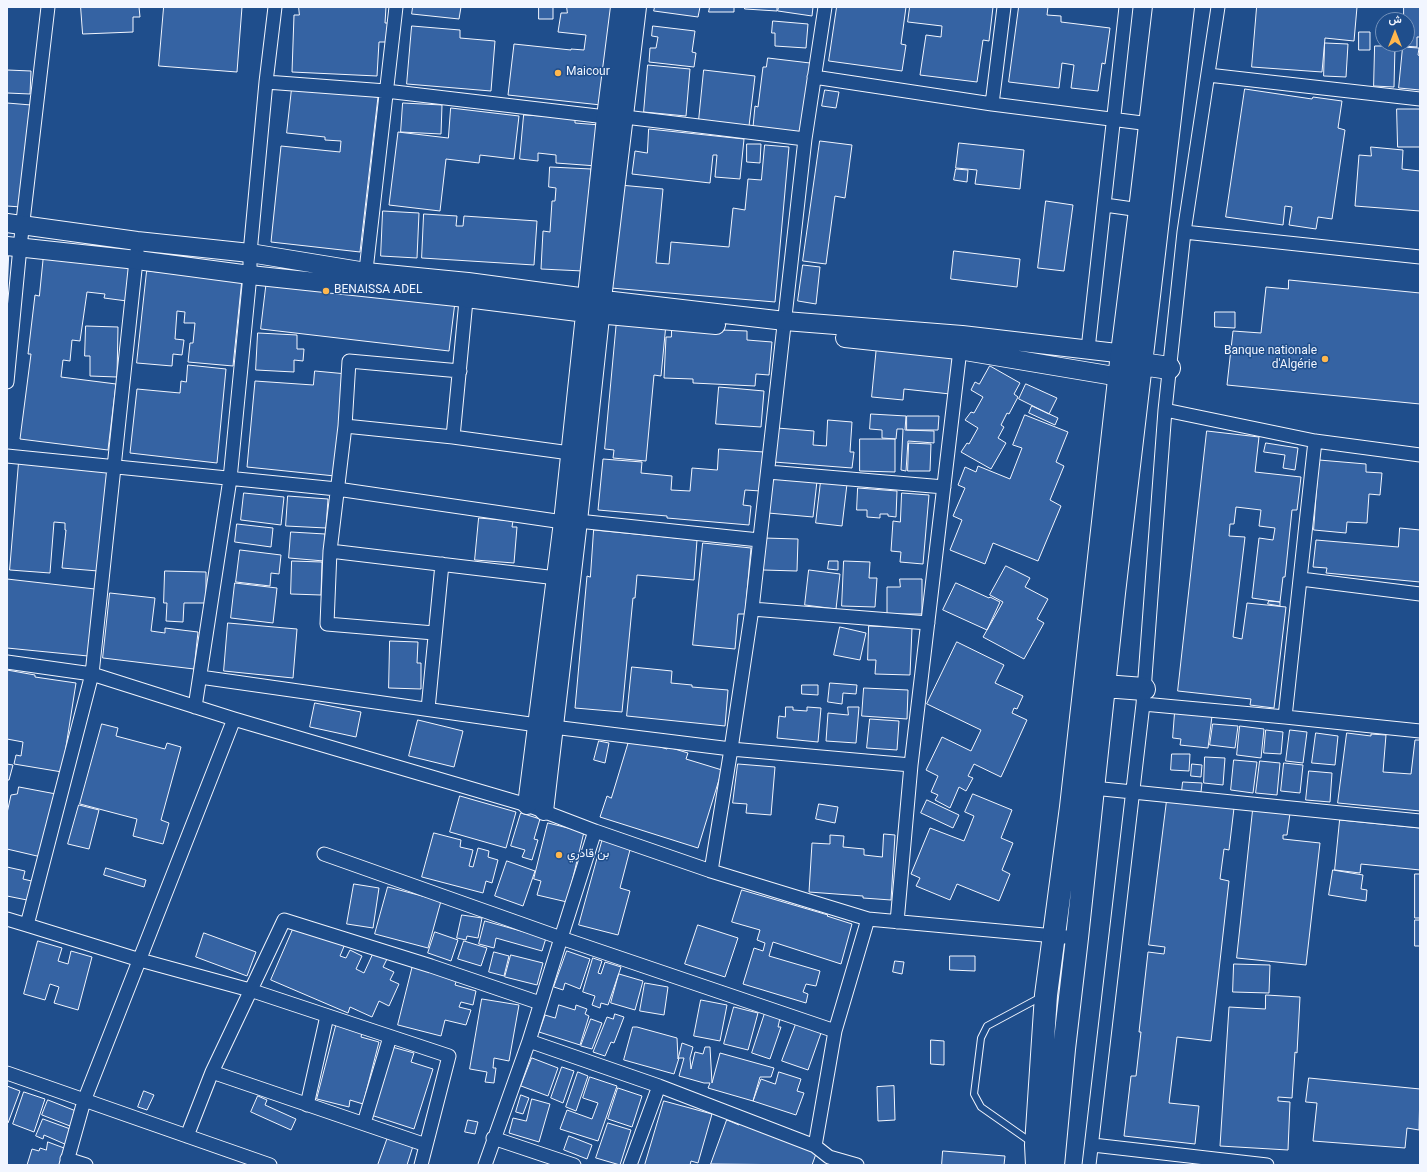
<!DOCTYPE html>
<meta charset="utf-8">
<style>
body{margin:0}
#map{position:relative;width:1427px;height:1172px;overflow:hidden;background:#1f4e8c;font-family:Georgia,Vazirmatn,serif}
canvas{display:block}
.frame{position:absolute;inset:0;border:8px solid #f2f6ff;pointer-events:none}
.north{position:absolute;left:1375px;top:12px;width:40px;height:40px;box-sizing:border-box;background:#1f4e8c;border:1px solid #7391ba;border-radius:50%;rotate:0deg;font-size:11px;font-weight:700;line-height:16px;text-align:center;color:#f2f6ff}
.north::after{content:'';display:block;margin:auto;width:14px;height:18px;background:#ffb74d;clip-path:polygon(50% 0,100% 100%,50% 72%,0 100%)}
</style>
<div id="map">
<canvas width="1427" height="1172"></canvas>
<div class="frame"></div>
<div class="north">ش</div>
</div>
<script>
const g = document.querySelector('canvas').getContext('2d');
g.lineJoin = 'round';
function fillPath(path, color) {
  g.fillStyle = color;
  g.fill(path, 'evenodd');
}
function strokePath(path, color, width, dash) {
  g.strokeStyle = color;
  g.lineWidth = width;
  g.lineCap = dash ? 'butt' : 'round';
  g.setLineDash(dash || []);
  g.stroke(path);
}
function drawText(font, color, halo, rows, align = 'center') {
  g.font = font + ' Georgia,Vazirmatn,serif';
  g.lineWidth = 3;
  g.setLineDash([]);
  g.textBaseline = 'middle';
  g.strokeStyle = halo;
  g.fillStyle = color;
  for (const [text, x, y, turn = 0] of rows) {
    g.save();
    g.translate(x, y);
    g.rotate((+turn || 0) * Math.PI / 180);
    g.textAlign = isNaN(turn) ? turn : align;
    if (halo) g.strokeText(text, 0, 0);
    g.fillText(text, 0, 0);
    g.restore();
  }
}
const building = new Path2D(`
 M81 7H139L140 17H133V32L83 34Z
 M164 7H242L237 72 159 66Z
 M299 7H386L385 23H390L389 42H379L377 76 292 72 294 15H299Z
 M413 7H461L459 19 412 14Z
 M539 7H553V19H539Z
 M567 7H612L601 105 508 95 514 44 571 50V49L584 50 586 35 558 32 561 13H567Z
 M655 7H700L698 17 654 11Z
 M710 7H734V12H709Z
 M745 7H777V11L745 9Z
 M779 7H813L812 16 778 11Z
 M837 7H906L901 44 906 45 902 71 829 61Z
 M910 7H993L989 41 983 40 977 82 920 75 926 35 941 37 942 26 908 22Z
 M1019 7H1048L1047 15 1061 16V22L1110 28 1105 64 1102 63 1098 91 1071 88 1074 65 1062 63 1059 88 1009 82Z
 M1257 7H1357L1354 41 1325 38 1322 72 1252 67Z
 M1404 7H1420V37H1417V47L1403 46V44H1407V20H1404Z
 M773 21 808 24 806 48 775 46V33H772Z
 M412 26 460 30V38L495 41 491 91 407 84Z
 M653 26 695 31 692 52 696 53 694 67 649 62 650 48H656L658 37 652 36Z
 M1359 32H1370V50H1359Z
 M1325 43 1348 44 1346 77 1324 76Z
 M1375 46H1395L1394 87 1374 86Z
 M1403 47 1419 48 1418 55 1420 56V90L1399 88Z
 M768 58 810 63 802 133 753 127 755 106 758 107 763 67H766Z
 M648 65 690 69 686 116 644 112Z
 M7 70 31 71 30 94 7 93Z
 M704 70 755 76 749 126 699 120Z
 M292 88 378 97 360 252 271 242 281 146 340 152 341 141 325 140V137L287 133Z
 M1245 89 1312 99 1313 97 1342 101 1338 128 1345 130 1332 219 1318 217 1316 229 1289 225 1292 207 1285 206 1283 225 1226 217Z
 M825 90 839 92 836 108 822 106Z
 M7 103 31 105 21 207 7 206Z
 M403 103 442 105 441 134 401 132Z
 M451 108 519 116 514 159 480 155 479 163 446 159 440 211 389 205 398 132 448 138Z
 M1397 109H1420V147H1398Z
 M524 115 575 118V123L600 125 597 166 556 163V155L538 153V161L520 159Z
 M649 129 744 139 740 179 715 177 717 155H713L710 183 632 174 635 151 647 153Z
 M820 141 852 145 845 198 835 196 826 264 803 261Z
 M959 143 1024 150 1020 189 975 184 977 170 956 168Z
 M747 144H761L760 163 747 162Z
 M765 145 789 147 775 302 611 288 620 185 663 189 656 263 669 264 671 242 729 247 733 208 745 210 748 179 761 180Z
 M1371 147 1403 150 1402 169 1420 171V211L1355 206 1359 155 1371 156Z
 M550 167 591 169 583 271 541 269 543 231 550 232 552 201H555L556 188 549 187Z
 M956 169 968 170 967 182 954 180Z
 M1046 201 1073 205 1064 271 1038 268Z
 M383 211 419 213 417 258 381 256Z
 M424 214 457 216 456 226H463L464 216 537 221 534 265 422 258Z
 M7 248H9L7 292Z
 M954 251 1020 259 1017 287 951 279Z
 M44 254 131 265 127 301 104 298 105 294 87 292 80 341 72 340 70 361 63 360 61 377 116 384 108 450 20 439 31 354H28L35 295 39 296Z
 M803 265 820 267 816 304 798 301Z
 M147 271 242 279 233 366 188 362 190 343H193L195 323H184L185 312 177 311 175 339 184 340 182 355 173 354 172 366 137 363Z
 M267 279 455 302 449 351 261 329Z
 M1289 280 1420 293V404L1227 385 1233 331 1261 333 1266 287 1288 289Z
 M1215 312H1235V328L1215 327Z
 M617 320 666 324 661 376 654 375 646 461 613 458 614 450 605 449Z
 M86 326 118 327 117 377 90 376V356H85Z
 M672 328 747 331V340L772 342 769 375 756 374 755 386 693 383V379L664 378 666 337H671Z
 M258 333 297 335V349H304L303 361 294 360V372L256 370Z
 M877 345 954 353 950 394 904 389 903 400 872 397Z
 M188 365 226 369 217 463 130 453 137 389 180 393 181 381 186 382Z
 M990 366 1020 383 1014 394 1018 397 1009 414 1007 413 1001 425 1004 427 998 438 1006 443 991 469 961 452 967 443 969 444 978 428 965 420 971 412 974 413 983 397 971 390 975 382 979 384Z
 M315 371 347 374 335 476 247 467 255 381 313 385Z
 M1026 384 1057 398 1049 414 1019 399Z
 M719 387 764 391 761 427 716 424Z
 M1032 406 1058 418 1055 425 1029 413Z
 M871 414 906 416 905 430 934 431V443L908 441 906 471 901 470 903 429H897L896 439 882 438V430L870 429Z
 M1025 415 1068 432 1056 462 1064 466 1050 500 1061 506 1038 561 993 543 985 564 950 550 962 520 953 516 965 488 958 485 965 467 976 472 978 466 1010 479 1022 448 1013 445Z
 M907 416H939L938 430H907Z
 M828 420 852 422 850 452H854L852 468 774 462 777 428 814 431 813 445 826 446Z
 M1207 431 1259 437 1255 472 1301 477 1297 510H1292L1285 577H1283L1280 602 1252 598 1259 538 1273 540 1275 528 1259 526 1261 510 1236 507 1234 524H1230L1229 536 1245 537 1233 637 1242 639 1247 603 1286 607 1274 708 1250 705 1251 699 1178 691Z
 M860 439H895V472L860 471Z
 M909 443 931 444 930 471H908Z
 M1266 443 1298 448 1295 470 1283 468 1285 455 1264 452Z
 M719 449 764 452 761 491 745 490 743 505 751 506 749 525 667 518V516L598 510 603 459 642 462 641 473 672 476 671 490 690 491 692 468 717 470Z
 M1319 460 1366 464V472L1382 473 1380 495 1369 494 1367 523 1347 522 1346 533 1314 530Z
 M19 462 108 470 98 571 62 568 66 530H65V523L54 522 50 573 10 570Z
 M772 476 817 481 813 517 768 513Z
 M821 481 847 484 842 526 816 523Z
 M858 488 897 491 896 517 888 516V514H880V518L867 517V510H857Z
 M244 493 284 497 281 525 241 520Z
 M902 493 929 495 923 564 900 562 901 552 891 551 893 521 900 522Z
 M288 496 328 499 326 528 286 526Z
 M479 518 513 521 512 527H517L514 563 475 560Z
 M237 524 273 528 271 547 235 542Z
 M1400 528 1420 530V582L1326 573 1327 568 1313 567 1316 540 1398 547Z
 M594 530 697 540 694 580 637 575 635 598H633L622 712 575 708 587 576 590 577Z
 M291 532 325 534 324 561 289 558Z
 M764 538 798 539 797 571 763 570Z
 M703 543 751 548 745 614H738L735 649 693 645Z
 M240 550 281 555 279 574 271 573 270 586 236 582Z
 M292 561 322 562 321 595 291 594Z
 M829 561H838V570L828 569Z
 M844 561 870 562 869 578H877L875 607 842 606Z
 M1006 566 1030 578 1025 587 1048 599 1037 619 1044 623 1024 659 983 637 1003 602 990 595Z
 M809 570 840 574 836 609 805 605Z
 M165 571 206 572V603H184L183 622 166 621 167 603H164Z
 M7 579 95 589 88 656 7 648Z
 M900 579H922V614H887V587H900Z
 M235 583 277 588 273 623 231 618Z
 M956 583 989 598 990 597 1000 602 987 630 943 610Z
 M110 593 155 598 151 631 165 633V628L198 632 194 669 103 658Z
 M1269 601 1280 602V606L1268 604Z
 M228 623 297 629 293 678 224 671Z
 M869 626 912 628 910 675 875 674 876 660H868Z
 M840 627 866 633 860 660 834 655Z
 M390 641 418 642 417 663H421V689L389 688Z
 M957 642 1004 665 995 683 1023 696 1017 709 1014 708 1012 713 1027 720 1001 777 974 764 968 776 973 778 966 791 959 787 950 808 935 800 938 795 931 792 938 776 926 770 942 737 971 751 981 730 927 704Z
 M632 667 672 671 671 683 692 685V687L728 690 725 726 627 716Z
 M7 670 35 675V677L76 683 62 772 14 764 16 755 21 756 23 742 7 739Z
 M830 683 857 685 856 694 843 693 842 704 828 702Z
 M802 685H818V695L802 694Z
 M864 688 908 690 907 719 862 716Z
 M315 703 361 712 356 737 310 727Z
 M786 707H793V710L807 711V707L821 708 818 742 777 738 779 716 785 717Z
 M848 707H859L856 743 826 741 828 713 848 715Z
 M1175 712 1212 716 1208 748 1180 745 1181 739 1173 738Z
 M870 719 899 721 897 750 867 748Z
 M418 720 463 731 454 767 409 756Z
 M102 724 118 728 116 736 165 749 167 743 181 747 161 820 169 823 163 844 133 836 137 819 80 804Z
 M1213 724 1238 726 1235 748 1210 745Z
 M1240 726 1264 729 1261 758 1237 755Z
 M1266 730 1283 732 1281 754 1264 753Z
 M1290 730 1307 732 1303 763 1286 761Z
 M1316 733 1338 736 1335 765 1312 763Z
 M1347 733 1371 736V734L1386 735 1383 772 1411 774 1415 740H1420V811L1338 803Z
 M630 738 667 749 668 747 688 753 686 759 722 770 698 848 600 817 607 796 611 798Z
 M599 741 609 743 605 763 594 760Z
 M1172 754H1190L1189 771 1171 770Z
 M1205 757 1225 758 1223 785 1204 783Z
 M1234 760 1257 762 1253 793 1231 790Z
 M1260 761 1280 763 1277 795 1256 793Z
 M1284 763 1303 765 1300 793 1281 791Z
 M7 764 13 765 9 780H7Z
 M738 764 775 767 771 815 746 813 747 804 733 803Z
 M1192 764 1202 765 1201 777 1191 776Z
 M1309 771 1332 773 1330 802 1306 800Z
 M1183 782 1202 783 1201 792 1182 791Z
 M19 787 56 794 41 855 37 856 7 849V813L11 795 17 794Z
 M973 794 1012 810 1001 838 1013 843 1002 870 1010 874 999 901 957 884 950 900 916 886 920 878 911 874 930 828 964 841 974 816 965 812Z
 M460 796 516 812 506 848 450 832Z
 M927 800 959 815 953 828 921 813Z
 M1167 800 1234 808 1229 850 1224 849 1220 879 1229 881 1211 1041 1177 1037 1169 1103 1199 1106 1195 1144 1124 1136 1131 1076H1136L1141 1032H1139L1148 952 1164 954 1165 947 1149 945Z
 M819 804 838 807 835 823 816 819Z
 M79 805 99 810 89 849 68 844Z
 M1253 810 1290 813 1287 835H1283V839L1320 843 1306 965 1237 958Z
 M521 813 540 819 534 839 538 840 532 860 522 857 525 850 511 846Z
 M1340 820 1420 828V870L1361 864 1360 873 1335 870Z
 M548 823 584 832 567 902 537 895 541 881 534 879Z
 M434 833 461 840 460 847 473 850 469 866 473 867 478 848 489 851 488 857 498 860 492 883 486 881 483 893 422 877Z
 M884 834 895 835 891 900 863 898V896L809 892 812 843 830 844V835L844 836 843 847 864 849V855L882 857Z
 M603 838 631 846 620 888 630 891 618 935 579 925Z
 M507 861 535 871 523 906 495 896Z
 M7 867 25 871 23 879 36 882 32 901 7 896Z
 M106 868 146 880 144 887 104 875Z
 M1333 870 1363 875 1361 889 1367 890 1366 901 1329 895Z
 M1415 874H1420V918H1415Z
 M354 884 379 888 373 928 347 924Z
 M388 887 441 901 428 948 375 934Z
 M742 890 828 915 827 916 852 924 841 964 773 942 769 956 820 971 816 986 806 984 803 992 808 994 806 1003 743 984 754 948 763 951 765 943 757 940 760 930 732 922Z
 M462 915 482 918 478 938 467 936 466 940 457 938Z
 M1415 920H1420V946H1415Z
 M485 921 546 938 542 951 496 938 494 948 479 944Z
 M698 925 738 938 725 977 685 964Z
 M294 927 345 944 340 956 346 958 350 950 362 956 356 969 364 973 374 951 388 957 383 967 394 972 390 980 399 984 389 1006 379 1001 372 1017 350 1007 348 1013 271 980Z
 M435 932 458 940 451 961 428 953Z
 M204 933 256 952 247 976 196 957Z
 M38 941 62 948 58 961 68 964 71 951 92 957 78 1010 54 1003 59 987 50 984 45 1000 24 994Z
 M464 941 487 948 481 966 458 959Z
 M567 951 590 959 580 989 565 983 563 990 554 987Z
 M494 952 509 956 504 976 489 972Z
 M511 955 543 963 537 985 505 977Z
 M950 956H975V971L950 970Z
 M593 958 602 961 598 973 601 974 605 962 621 967 608 1005 601 1003 600 1008 592 1005 595 996 583 992Z
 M895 961 904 962 902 974 893 972Z
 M1234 964 1270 965 1269 993 1233 992Z
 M413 965 458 976 455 985 476 991 473 1005 461 1002 459 1007 471 1010 466 1025 445 1020 441 1036 398 1025Z
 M619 974 643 981 635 1010 611 1003Z
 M645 983 668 987 664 1015 640 1011Z
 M1266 995 1300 997 1297 1053 1295 1052 1292 1098 1278 1097V1101L1290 1102 1288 1150 1220 1146 1229 1007 1265 1009Z
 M482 999 519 1005 509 1061 494 1058 493 1068H496L494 1083 485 1082 487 1072 470 1069Z
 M701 1000 727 1005 720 1041 694 1036Z
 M559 1005 575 1010 576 1005 587 1009 585 1014 589 1016 580 1045 539 1032 545 1015 555 1018Z
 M734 1007 758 1013 748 1050 724 1044Z
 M765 1013 780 1018 778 1027H781L770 1059 752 1053Z
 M615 1014 624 1017 614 1043 611 1042 605 1056 593 1052 607 1017 613 1019Z
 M591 1019 602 1023 592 1049 581 1046Z
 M337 1022 363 1028 361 1037 379 1042 363 1104 350 1100 349 1107 317 1099Z
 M796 1024 821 1033 808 1070 782 1061Z
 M633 1027H637L677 1038 678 1059 682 1043 693 1047 690 1058 691 1069 695 1052 703 1054 705 1047H710L712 1083 720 1053 774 1068 771 1077H760L753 1101 708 1088 710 1083H704L679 1076 684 1058H679L674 1074 624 1060Z
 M931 1040 944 1041V1065L931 1064Z
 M392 1047 414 1053 411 1062 433 1069 414 1129 371 1115Z
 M532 1058 558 1068 548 1096 521 1086Z
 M562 1067 574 1071 563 1103 551 1098Z
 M578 1072 588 1076 576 1111 566 1107Z
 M779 1072 801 1079 797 1091 804 1093 796 1115 753 1101 761 1079 775 1084Z
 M590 1077 617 1086 598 1141 560 1129 567 1110 592 1119 598 1103 583 1098Z
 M1309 1078 1420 1089 1419 1130 1407 1128 1405 1148 1313 1141 1317 1103 1306 1102Z
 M7 1086 20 1091 8 1123H7Z
 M894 1086 895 1120 878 1121 877 1087Z
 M618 1088 642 1096 632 1127 608 1119Z
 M144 1091 154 1095 147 1110 138 1107Z
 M24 1092 45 1099 34 1132 13 1124Z
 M521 1095 529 1098 523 1114 516 1112Z
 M258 1096 267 1100 265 1105 296 1119 291 1130 251 1112Z
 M532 1099 550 1104 539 1142 509 1133 513 1118 526 1121Z
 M48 1100 76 1111 70 1126 42 1115Z
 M664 1101 712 1114 698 1163 691 1161 690 1165H645Z
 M43 1119 73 1130 67 1145 44 1135 43 1139 36 1136Z
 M468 1120 478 1122 475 1134 465 1132Z
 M727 1120 739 1125 740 1123 817 1151 812 1165 711 1164Z
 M608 1123 631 1130 620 1165 596 1158Z
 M569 1136 592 1145 587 1159 564 1150Z
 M388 1137 413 1146 407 1165H378Z
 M48 1142 64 1148 59 1165H27L32 1149 39 1151 40 1148 46 1150Z
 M943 1151 1005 1156 1004 1165H942Z`);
fillPath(building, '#3563a3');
strokePath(building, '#f2f6ff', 1);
const lane = new Path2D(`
 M1031 1142 981 1107 974 1094 981 1038 987 1026 1041 997`);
const street = new Path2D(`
 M1208 75 1420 99
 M814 77 992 104 1150 124
 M266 82 386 91 606 117H625L805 139
 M992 104 1004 7
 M1105 205 1140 210
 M1184 232 1420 257
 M365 279 396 7
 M467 290 453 437 570 453
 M1088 349 1126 7
 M7 382 20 247 48 7
 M1165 410 1315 441 1420 455
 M345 426 330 551 327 624 434 633
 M453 437 345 426 349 361 460 371
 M7 456 337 489 563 522 578 521 759 540
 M768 472 944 487
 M330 551 565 579
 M1301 579 1420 594
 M752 609 928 623
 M7 662 92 674 234 719 527 805 595 831 711 871 868 919 1077 938
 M200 677 537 725 731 749 911 765
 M1143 704 1285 717 1420 731
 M195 707 230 479 250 275V253L266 82 275 7
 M428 709 442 564
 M1285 717 1315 441
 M1093 788 1420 821
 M595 831 561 938 529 1041 659 1086 815 1146 829 1157 857 1165
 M324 854 561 938 835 1031
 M711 871 731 749 752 609 805 139 825 7
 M7 919 27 925 92 674 137 251
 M897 922 911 765 961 341
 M27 925 140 960 250 990 449 1056 421 1165
 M212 1072 426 1145
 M7 1073 270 1165
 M307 1105 327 1016
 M364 1123 390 1037
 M187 1136 212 1072 284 920 431 966 540 1003
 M493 1138 574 1165
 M1093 1145 1267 1165
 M815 1146 835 1031 868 919
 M67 1159 86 1165
 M66 1165 84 1101 234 719
 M485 1165 529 1041
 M630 1165 659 1086
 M1089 1165 1143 704 1165 410 1184 232 1218 7`);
const secondary = new Path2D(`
 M7 223 137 241 250 253 366 272 468 282 587 298 785 321 962 335 1134 355
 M7 246 137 260 250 275 466 298 586 313 716 325
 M845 338 959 350 1132 379
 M527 805 563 522 606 117 620 7
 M544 811 578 521 602 299 637 7`);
const highway = new Path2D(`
 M1142 364 1169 368
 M1104 686 1144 689
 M1037 1165 1036 1145 1046 995 1071 807 1122 353 1140 210 1164 7
 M1053 1165 1064 1049 1077 938 1114 593 1183 7`);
strokePath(lane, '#f2f6ff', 8);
strokePath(street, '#f2f6ff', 15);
strokePath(secondary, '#f2f6ff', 20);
strokePath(highway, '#f2f6ff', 24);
strokePath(lane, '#1f4e8c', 6);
strokePath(street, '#1f4e8c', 13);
strokePath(secondary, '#1f4e8c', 18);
strokePath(highway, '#1f4e8c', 22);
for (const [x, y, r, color] of [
 [558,73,4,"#ffb74d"],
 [326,291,4,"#ffb74d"],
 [1325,359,4,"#ffb74d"],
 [559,855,4,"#ffb74d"]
]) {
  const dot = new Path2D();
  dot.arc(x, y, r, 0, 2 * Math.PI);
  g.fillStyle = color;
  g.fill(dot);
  strokePath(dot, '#1f4e8c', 1.5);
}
drawText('12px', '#f2f6ff', '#1f4e8c', [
 ["Maicour",566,73],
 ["BENAISSA ADEL",334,291],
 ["Banque nationale",1317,352,"right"],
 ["d'Algérie",1317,366,"right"],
 ["بن قادري",567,855]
], 'left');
</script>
